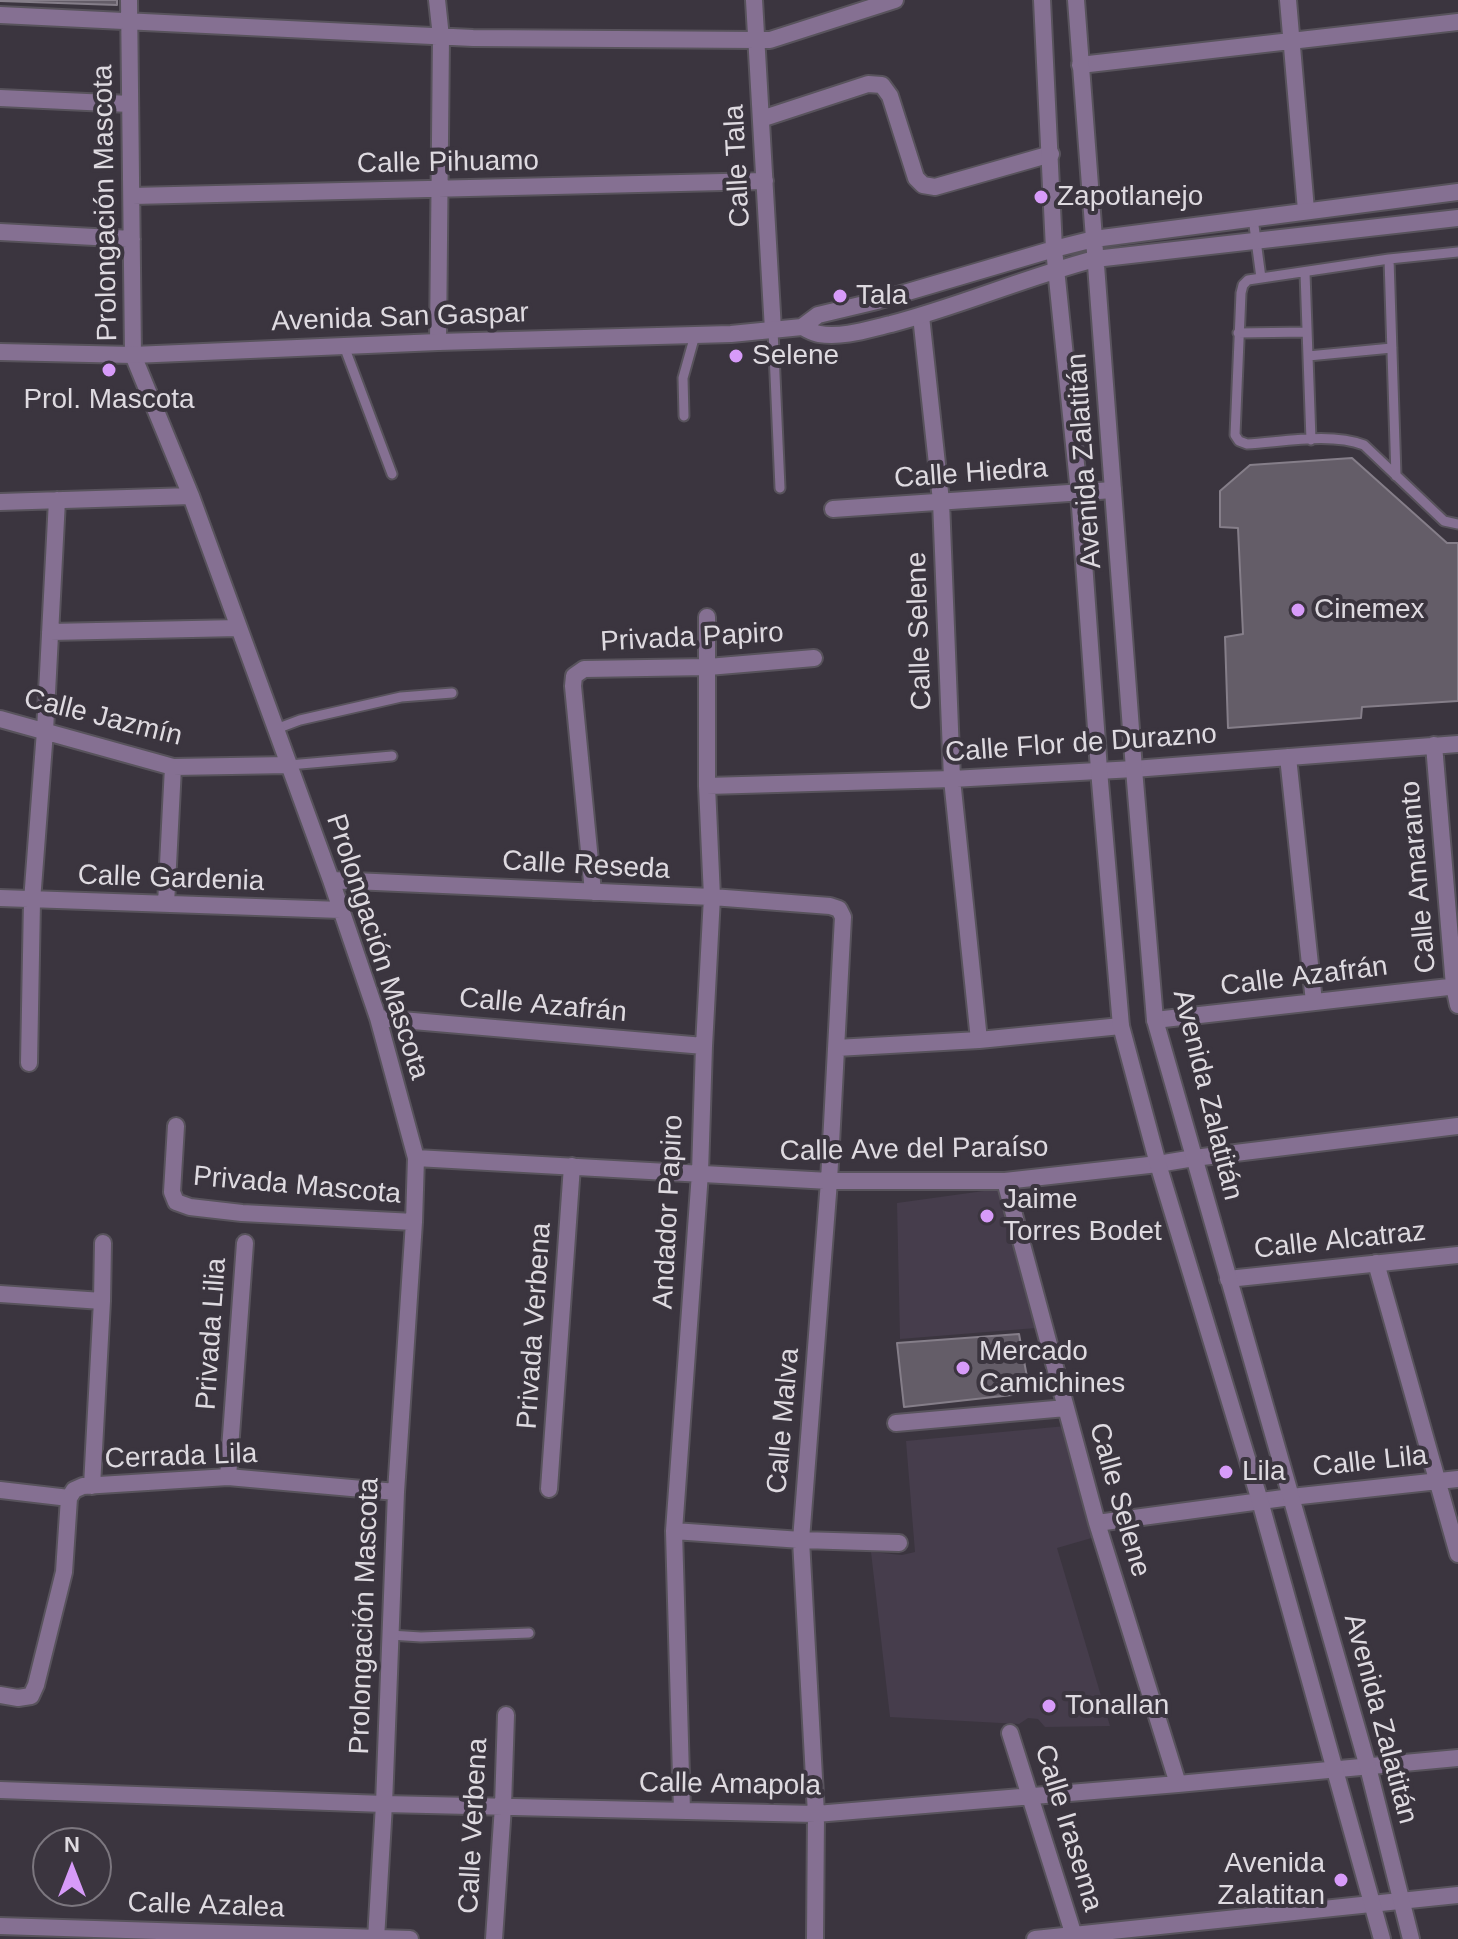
<!DOCTYPE html>
<meta charset="utf-8">
<style>
body{margin:0}
#map{position:relative;width:1458px;height:1939px;overflow:hidden;background:#3b353f;font-family:Arial,sans-serif}
canvas{display:block}
.north{position:absolute;left:32px;top:1827px;width:80px;height:80px;box-sizing:border-box;background:#3b353f;border:2px solid #7c777f;border-radius:50%;rotate:0deg;font-size:22px;font-weight:700;line-height:32px;text-align:center;color:#dedae0}
.north::after{content:'';display:block;margin:auto;width:28px;height:36px;background:#d79bf9;clip-path:polygon(50% 0,100% 100%,50% 72%,0 100%)}
</style>
<div id="map">
<canvas width="1458" height="1939"></canvas>
<div class="north">N</div>
</div>
<script>
const g = document.querySelector('canvas').getContext('2d');
g.lineJoin = 'round';
function fillPath(path, color) {
  g.fillStyle = color;
  g.fill(path, 'evenodd');
}
function strokePath(path, color, width, dash) {
  g.strokeStyle = color;
  g.lineWidth = width;
  g.lineCap = dash ? 'butt' : 'round';
  g.setLineDash(dash || []);
  g.stroke(path);
}
function drawText(font, color, halo, rows, align = 'center') {
  g.font = font + ' Arial,sans-serif';
  g.lineWidth = 8;
  g.setLineDash([]);
  g.textBaseline = 'middle';
  g.strokeStyle = halo;
  g.fillStyle = color;
  for (const [text, x, y, turn = 0] of rows) {
    g.save();
    g.translate(x, y);
    g.rotate((+turn || 0) * Math.PI / 180);
    g.textAlign = isNaN(turn) ? turn : align;
    if (halo) g.strokeText(text, 0, 0);
    g.fillText(text, 0, 0);
    g.restore();
  }
}
fillPath(new Path2D(`
 M998 1189 1036 1328 900 1339 897 1203Z
 M1066 1426 1095 1537 1057 1548 1110 1726 1045 1727 1038 1719 1028 1718 1019 1724 890 1717 871 1552 902 1555 915 1552 906 1441Z`), '#463d4c');
const building = new Path2D(`
 M0 0H117V5L0 1Z
 M1352 458 1447 543H1458V701L1362 707 1361 718 1228 728 1225 637 1243 634 1238 528 1220 527V491L1250 465Z
 M1019 1334 1030 1393 904 1407 897 1343Z`);
fillPath(building, '#645d68');
strokePath(building, '#857e89', 2);
const service = new Path2D(`
 M1253 218 1261 278
 M1458 252 1389 259 1248 280 1243 285 1241 293 1235 435 1239 441 1247 444C1282 442 1331 432 1364 445L1444 521 1458 524
 M1389 259 1396 476
 M1305 273 1311 440
 M773 330 780 488
 M1238 333 1307 332
 M344 346 392 474
 M1308 356 1392 348
 M684 416 683 378 695 335
 M276 729 300 720 401 697 452 693
 M289 765 392 756
 M390 1635 421 1637 529 1633`);
const minor = new Path2D(`
 M129 0 133 355 191 496 331 880 378 1018 416 1158 414 1222 396 1492 384 1804 376 1939
 M437 0 441 37 438 342
 M754 0 773 330
 M1288 0 1306 210
 M0 15 473 38 757 40H770L895 0
 M1080 65 1458 22
 M0 98 130 104
 M761 119 868 84 882 85 890 96 916 178 923 185 935 187 1051 154
 M132 196 765 181
 M0 232 132 239
 M921 316 941 501 952 779 979 1040
 M0 502 191 496
 M833 509 1113 490
 M50 632 239 628
 M0 719 173 767 289 765
 M1434 745 1454 986 1458 1005
 M1288 757 1314 1002
 M707 786 952 779 1134 769 1458 744
 M331 880 712 897 830 906 839 909 843 917 829 1181 801 1540 816 1814 815 1939
 M593 892 573 686 574 676 584 669 708 667 814 658
 M0 898 341 910
 M166 904 173 767
 M378 1018 704 1046
 M1155 1020 1458 986
 M836 1048 979 1040 1121 1026
 M29 1063 32 901 45 731 57 500
 M176 1126 172 1192 176 1202 190 1207 242 1213 414 1222
 M416 1158 829 1181H1005L1158 1164 1194 1158 1458 1126
 M1005 1181 1097 1523 1178 1784
 M1376 1263 1458 1554
 M1228 1279 1458 1255
 M0 1294 102 1301
 M896 1423 1066 1408
 M228 1477 245 1243
 M92 1486 102 1301 103 1243
 M549 1489 572 1166
 M0 1490 69 1498 74 1490 83 1486 228 1477 396 1492
 M1097 1523 1291 1497 1458 1479
 M674 1531 801 1540 899 1543
 M0 1695 18 1698 31 1696 36 1685 64 1572 69 1498
 M1010 1733 1075 1939
 M0 1790 384 1804 816 1814 1178 1784 1458 1758
 M682 1811 674 1531 700 1173 704 1046 712 897 707 786V617
 M0 1926 410 1939
 M494 1939 503 1806 506 1715
 M1035 1939 1458 1895`);
const tertiary = new Path2D(`
 M1042 0 1054 249 1079 493 1099 770 1121 1026 1158 1164 1260 1501 1382 1939
 M1076 0 1134 769 1155 1020 1368 1767 1411 1939
 M802 327C807 329 813 333 819 334 843 338 869 329 891 324 960 306 1026 277 1095 259L1458 218
 M0 352 133 355 438 342 731 334 802 327 818 315 877 301 1054 249 1094 239 1458 192`);
strokePath(service, '#58535c', 13);
strokePath(minor, '#58535c', 20);
strokePath(tertiary, '#58535c', 20);
strokePath(service, '#857092', 9);
strokePath(minor, '#857092', 16);
strokePath(tertiary, '#857092', 16);
for (const [x, y, r, color] of [
 [1041,197,8,"#d79bf9"],
 [840,296,8,"#d79bf9"],
 [736,356,8,"#d79bf9"],
 [109,370,8,"#d79bf9"],
 [1298,610,8,"#d79bf9"],
 [987,1216,8,"#d79bf9"],
 [963,1368,8,"#d79bf9"],
 [1226,1472,8,"#d79bf9"],
 [1049,1706,8,"#d79bf9"],
 [1341,1880,8,"#d79bf9"]
]) {
  const dot = new Path2D();
  dot.arc(x, y, r, 0, 2 * Math.PI);
  g.fillStyle = color;
  g.fill(dot);
  strokePath(dot, '#3b353f', 3);
}
drawText('28px', '#dedae0', '#3b353f', [
 ["Calle Pihuamo",448,163,-1],
 ["Calle Tala",738,166,-93],
 ["Prolongación Mascota",106,203,-91],
 ["Avenida San Gaspar",400,318,-2],
 ["Avenida Zalatitán",1085,461,-94],
 ["Calle Hiedra",971,474,-4],
 ["Calle Selene",920,631,-92],
 ["Privada Papiro",692,638,-3],
 ["Calle Jazmín",103,718,14],
 ["Calle Flor de Durazno",1081,744,-4],
 ["Calle Reseda",586,866,3],
 ["Calle Amaranto",1419,877,-95],
 ["Calle Gardenia",171,879,2],
 ["Prolongación Mascota",377,947,72],
 ["Calle Azafrán",1304,977,-7],
 ["Calle Azafrán",543,1006,5],
 ["Avenida Zalatitán",1207,1095,76],
 ["Calle Ave del Paraíso",914,1150,-1],
 ["Privada Mascota",297,1186,5],
 ["Andador Papiro",669,1212,-87],
 ["Calle Alcatraz",1340,1241,-6],
 ["Privada Verbena",535,1326,-86],
 ["Privada Lilia",212,1334,-86],
 ["Calle Malva",784,1421,-85],
 ["Cerrada Lila",181,1457,-2],
 ["Calle Lila",1370,1462,-6],
 ["Calle Selene",1119,1500,74],
 ["Prolongación Mascota",365,1616,-88],
 ["Avenida Zalatitán",1380,1719,75],
 ["Calle Amapola",730,1785,1],
 ["Calle Verbena",474,1826,-87],
 ["Calle Irasema",1068,1828,73],
 ["Calle Azalea",206,1906,2]
]);
drawText('28px', '#dedae0', '#3b353f', [
 ["Zapotlanejo",1057,197],
 ["Tala",856,296],
 ["Selene",752,356],
 ["Prol. Mascota",109,400,"center"],
 ["Cinemex",1314,610],
 ["Jaime",1003,1200],
 ["Torres Bodet",1003,1232],
 ["Mercado",979,1352],
 ["Camichines",979,1384],
 ["Lila",1242,1472],
 ["Tonallan",1065,1706],
 ["Avenida",1325,1864,"right"],
 ["Zalatitan",1325,1896,"right"]
], 'left');
</script>
